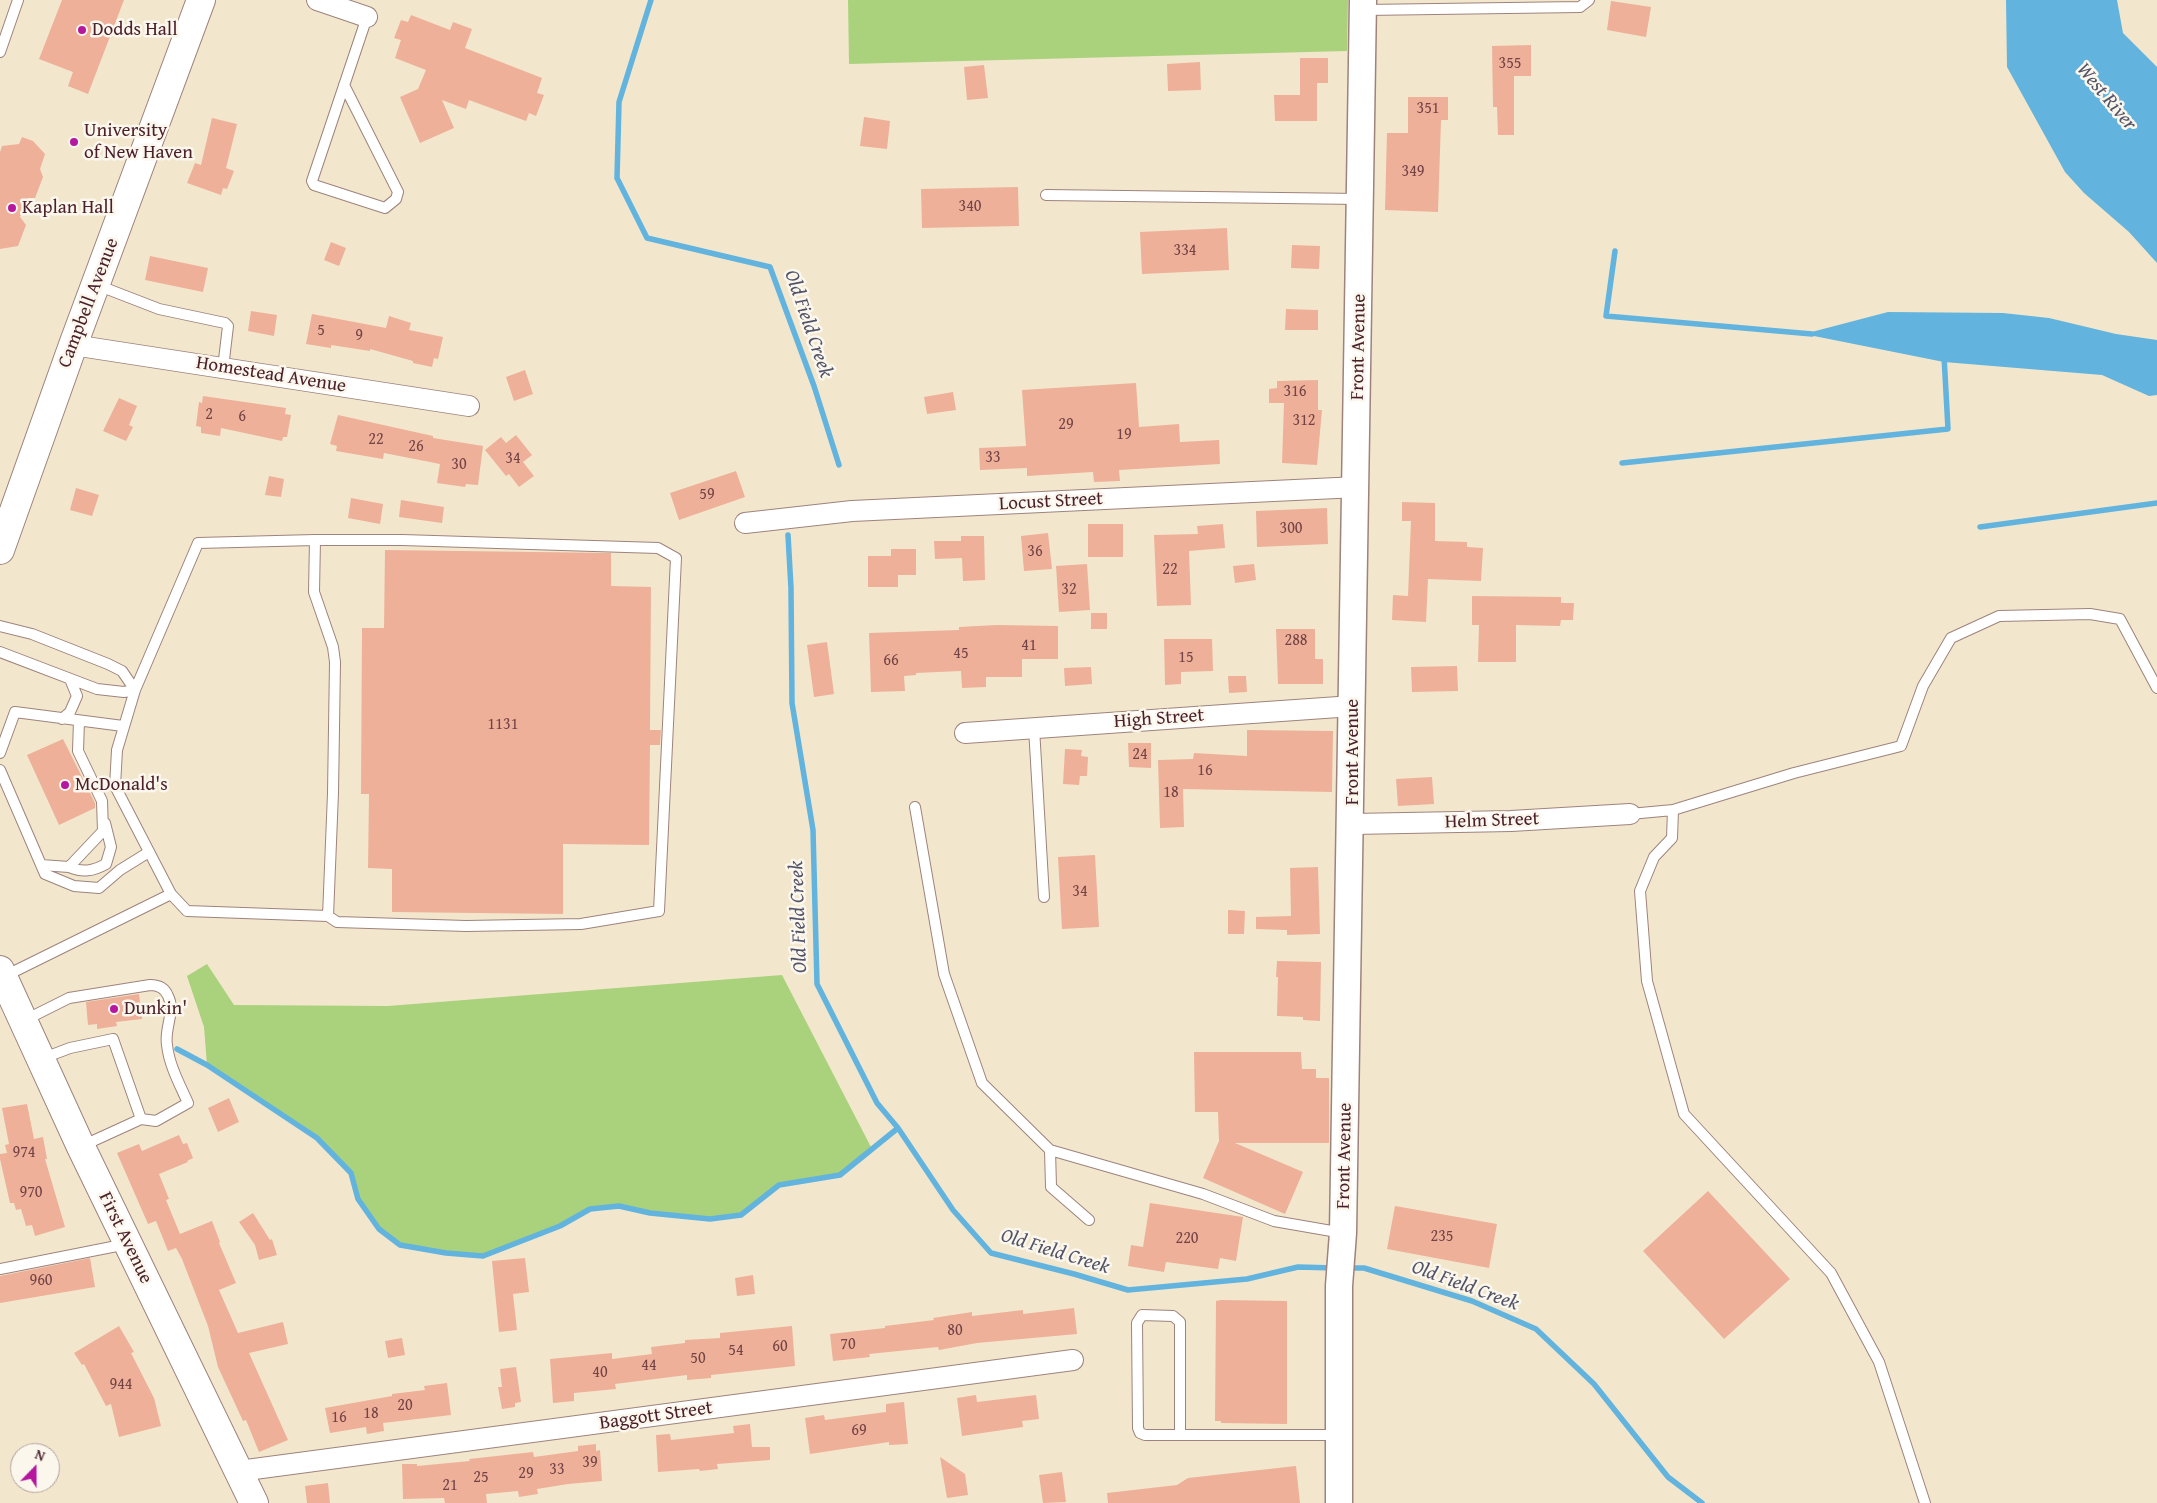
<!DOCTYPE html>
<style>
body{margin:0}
#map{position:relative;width:2157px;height:1503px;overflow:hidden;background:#f2e7cd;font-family:"Gentium Book Plus",serif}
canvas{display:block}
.north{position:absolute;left:10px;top:1443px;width:50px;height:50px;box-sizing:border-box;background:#fbf7ec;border:1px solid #b4a19f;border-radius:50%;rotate:22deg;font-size:14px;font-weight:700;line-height:20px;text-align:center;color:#4a1f2b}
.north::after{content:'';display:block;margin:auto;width:18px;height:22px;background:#b5179e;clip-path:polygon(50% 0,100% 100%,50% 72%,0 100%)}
</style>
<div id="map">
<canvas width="2157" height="1503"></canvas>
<div class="north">N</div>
</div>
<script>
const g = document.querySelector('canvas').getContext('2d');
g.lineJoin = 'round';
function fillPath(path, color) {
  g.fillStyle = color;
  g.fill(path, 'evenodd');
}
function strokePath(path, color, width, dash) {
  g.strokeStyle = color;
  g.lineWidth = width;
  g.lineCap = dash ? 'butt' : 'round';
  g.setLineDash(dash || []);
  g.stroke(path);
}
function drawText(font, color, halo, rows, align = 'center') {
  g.font = font + ' "Gentium Book Plus",serif';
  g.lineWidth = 5;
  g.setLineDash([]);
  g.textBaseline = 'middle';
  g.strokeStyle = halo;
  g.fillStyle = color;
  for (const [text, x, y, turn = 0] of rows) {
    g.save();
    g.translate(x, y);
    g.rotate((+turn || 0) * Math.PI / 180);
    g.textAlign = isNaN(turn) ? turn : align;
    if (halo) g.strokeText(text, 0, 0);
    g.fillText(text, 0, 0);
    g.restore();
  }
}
fillPath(new Path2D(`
 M848 0H1348L1347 51 849 64Z
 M207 964 234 1005 388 1006 782 975 872 1149 840 1175 779 1185 741 1215 710 1219 650 1213 619 1206 590 1209 560 1226 483 1256 446 1253 400 1245 379 1229 358 1199 351 1173 317 1138 207 1065 204 1027 187 976Z`), '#aad27d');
fillPath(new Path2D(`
 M2006 0H2117L2123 33 2157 67V263L2129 232 2084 193 2065 172 2007 67Z
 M1888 312 2003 313 2049 318 2116 334 2157 340V395L2149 396 2102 375 1944 362 1804 334Z`), '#62b3dd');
strokePath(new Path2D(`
 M651 0 619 102 617 178 647 238 770 267 814 386 839 465
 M1615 251 1606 316 1812 334
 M1622 463 1948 429 1944 356
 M1980 527 2157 503
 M788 535 791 588 792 703 813 830 817 984 877 1103 898 1128 953 1210 991 1253 1074 1274 1128 1290 1247 1279 1298 1267 1335 1268
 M177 1049 207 1065 317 1138 351 1173 358 1199 379 1229 400 1245 446 1253 483 1256 560 1226 590 1209 619 1206 650 1213 710 1219 741 1215 779 1185 840 1175 898 1128
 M1346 1268H1364L1472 1301 1536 1329 1594 1384 1668 1477 1702 1503`), '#62b3dd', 5.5);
fillPath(new Path2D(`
 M62 0H124L88 94 68 86 73 72 39 59Z
 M1611 1 1651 7 1646 37 1607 30Z
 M411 15 450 30 453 22 472 29 465 48 542 78 537 93 544 95 536 116 529 113 526 121 469 100 466 109 442 100 454 128 420 143 400 97 418 89 426 70 395 58 401 40 394 38 401 20 408 22Z
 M1531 45V76H1514V135H1498L1497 107H1493L1492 46Z
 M1300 58H1328V83H1317V121H1275L1274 95H1300Z
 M1200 62 1201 90 1168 91 1167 64Z
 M984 65 988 98 967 100 964 67Z
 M1408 97H1448V120H1441L1438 212 1385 210 1387 133H1408Z
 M864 117 890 121 887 149 860 146Z
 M212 118 237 124 226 168 234 171 227 189 223 188 221 195 187 183 195 163 201 165Z
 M22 137 33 141 45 154 40 169 43 177 35 198H28L20 217 26 225 18 246 0 249V152L2 146 19 144Z
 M1018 187 1019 226 922 228 921 189Z
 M1227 228 1229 270 1142 274 1140 232Z
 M331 242 346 248 339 266 324 260Z
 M1292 245 1320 246 1319 269 1291 268Z
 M150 256 208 268 203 292 145 280Z
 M1286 309 1318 310V330H1285Z
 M251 311 277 315 274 336 248 331Z
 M312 314 386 328 389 316 411 323 409 330 443 337 438 359 434 358 432 367 413 363V361L370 349V351L331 345V348L306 344Z
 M525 370 533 394 514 401 506 377Z
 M1318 380V410H1322L1317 465 1282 463 1284 403H1269V389L1277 388V381Z
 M1136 383 1139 427 1179 424 1180 442 1219 440 1220 464 1119 470 1120 481 1094 482 1093 472 1027 476V468L980 470 979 448 1026 446 1022 390Z
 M953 392 956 410 927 414 924 397Z
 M203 396 286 408 285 414 291 415 287 437H283L282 441 221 428 220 436 201 433V427L196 426 199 402 202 403Z
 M119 398 137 406 129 425 133 427 126 441 103 431Z
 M338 415 433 436V438L483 446 478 485 466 484 465 487 437 483 440 464 384 453 383 459 336 451 337 446 330 444Z
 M516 435 532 455 523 462 534 476 519 487 509 474 506 476 485 450 501 437 506 443Z
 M736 471 745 497 679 520 670 493Z
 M269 476 284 479 281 497 265 495Z
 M76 488 99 495 92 516 70 510Z
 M351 498 383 504 380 524 348 518Z
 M401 500 444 507 442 523 399 517Z
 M1402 502 1435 503V541L1467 542V547L1483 548 1481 581 1428 579 1426 622 1392 620 1393 595 1408 596 1411 521H1402Z
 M1327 508 1328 544 1257 547 1256 511Z
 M1088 524H1123V557H1088Z
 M1223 524 1225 548 1189 551 1191 605 1157 606 1154 535 1198 534 1197 526Z
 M1048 533 1052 569 1024 571 1021 536Z
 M961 536H984L985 580 963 581 962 558 935 559 934 541H961Z
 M891 549H916V575H898V587H868V556H891Z
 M385 550 611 553V586L651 587 650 730H661L660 745H650L649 845 563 844V914L392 912V869L368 868 369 794H361L362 628H384Z
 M1087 564 1090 610 1059 612 1056 566Z
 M1254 564 1256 580 1235 583 1233 566Z
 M1472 596 1561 597V603H1574L1573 620H1561L1560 626 1516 625V662H1478L1479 625H1472Z
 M1091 613H1107V629H1091Z
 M997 625 1058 626V659H1022V677H986V687L962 688 961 671 916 673V675L904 676 905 691 871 692 869 633 959 630V627Z
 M1276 629H1315V659H1323V684H1278Z
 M1164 639H1212L1213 671 1181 672V684L1165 685Z
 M827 642 834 694 814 697 807 645Z
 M1457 666 1458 691 1412 692 1411 667Z
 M1091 667 1092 684 1065 686 1064 668Z
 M1228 676H1246L1247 692 1229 693Z
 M1247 730 1333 731 1332 792 1183 789 1184 827 1160 828 1158 760 1193 759 1194 753 1247 756Z
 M63 739 95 803V808L59 825 27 755Z
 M1128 743H1151V768L1129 767Z
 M1065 749 1082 750 1081 756 1088 757 1087 776H1080L1079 785 1063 784Z
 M1432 777 1434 804 1398 806 1396 779Z
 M1095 855 1099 927 1062 929 1058 857Z
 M1318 867 1320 934 1287 935V930L1256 929V917L1291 916 1290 868Z
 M1228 910 1245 911 1244 934H1228Z
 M1277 961 1321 962 1320 1021 1303 1020V1017L1277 1016 1278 977H1276Z
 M139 994 142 1019 116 1022 117 1026 97 1029V1024L88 1025 86 1002Z
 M1194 1052H1301L1302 1069H1316V1078H1329V1143H1235L1303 1172 1285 1214 1203 1178 1219 1141 1218 1112H1195Z
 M229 1098 239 1122 218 1132 208 1108Z
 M27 1104 34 1139 43 1137 47 1159H45L65 1227 35 1236 32 1225 26 1226 21 1209 16 1210 14 1203H10L0 1159V1154L7 1153 5 1145 9 1144 2 1108Z
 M179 1135 183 1144 187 1143 193 1158 187 1161 188 1162 159 1174 169 1199 166 1200 180 1234 212 1221 220 1242 219 1243 236 1283 219 1290 238 1333 283 1322 288 1344 249 1353 288 1440 259 1452 246 1420 243 1421 218 1367 208 1326 182 1259 176 1248 168 1251 156 1221 148 1224 117 1153 139 1144 142 1151Z
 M1708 1191 1790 1279 1724 1339 1643 1251Z
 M1150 1203 1243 1217 1236 1261 1220 1258 1218 1269 1166 1262 1164 1272 1128 1266 1131 1245 1143 1247Z
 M1395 1206 1497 1224 1489 1268 1387 1249Z
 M253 1213 270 1240 272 1239 277 1255 259 1260 255 1245 239 1222Z
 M90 1258 95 1287 0 1303V1276Z
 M525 1258 529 1292 513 1294 517 1330 499 1332 492 1261Z
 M753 1275 755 1294 737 1296 735 1278Z
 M1221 1300 1287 1301V1424L1221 1423V1421H1215L1216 1301Z
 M1074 1308 1077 1334 977 1343 939 1350 938 1347 869 1354 870 1357 833 1361 830 1334 885 1328V1326L934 1320 933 1318 972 1312V1316L1023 1310V1314Z
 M119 1326 134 1352 131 1353 154 1398 161 1426 119 1437 111 1404 106 1406 84 1364 82 1365 74 1353Z
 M792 1326 795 1366 711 1375V1378L687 1380V1375L615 1384 616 1389 574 1393V1401L553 1403 550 1359 612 1353V1359L652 1354 651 1347 685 1343V1340L720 1338V1333Z
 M402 1338 405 1355 388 1358 385 1341Z
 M516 1367 521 1402 515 1403V1407L502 1409 498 1387H502L500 1369Z
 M447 1383 451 1415 383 1423 384 1431 367 1434 366 1427 330 1433 325 1408 392 1396V1394L425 1390 424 1386Z
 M976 1395 977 1402 1036 1395 1039 1419 1022 1421 1023 1427 962 1436 957 1398Z
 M904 1402 908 1444 889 1445V1442L810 1454 805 1418 824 1415 825 1420 886 1412V1404Z
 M750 1424 752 1447H770V1460L717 1464 718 1469 700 1471 699 1469 658 1472 656 1435 670 1434 671 1440 734 1433 733 1426Z
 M596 1444V1451L600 1450 602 1481 568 1484 537 1489 538 1494 519 1497 518 1491 486 1494 487 1503H445L444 1498 403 1499 402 1464H417V1466L470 1461 469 1459 533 1452 534 1457 578 1451V1446Z
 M940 1457 965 1474 968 1495 947 1498Z
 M1296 1466 1300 1503H1108L1107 1493 1177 1485 1188 1478Z
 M1062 1472 1066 1502 1043 1503 1039 1475Z
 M328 1483 330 1503H307L305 1486Z`), '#eeb099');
const service = new Path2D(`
 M1364 10 1580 7 1589 0
 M0 52 18 0
 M344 85 398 192 396 199 385 208 314 185 312 181 367 17
 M1046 195 1360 199
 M97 285 159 309 225 323 228 326 223 368
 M315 540H402L658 548 676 558 659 911 581 924 466 926 337 922 328 916
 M0 626 32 634 108 664 122 671 135 690
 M0 652 97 689 124 692 135 690
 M62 719 70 712 77 696 70 679
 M1034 728 1044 897
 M0 753 15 712 123 726
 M0 770 45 874 74 886 99 888 120 870 149 852
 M915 807 944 974 982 1083 1050 1150 1203 1194 1274 1221 1343 1233
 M1673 810 1672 838 1654 857 1640 891 1647 981 1684 1114 1831 1273 1879 1362 1925 1503
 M1630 814 1673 810 1794 773 1901 746 1923 686 1951 638 1999 616 2090 614 2120 619 2157 688
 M41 865 69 867 103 831 102 801 78 751 79 721
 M69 867C83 873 93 871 106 864L111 847 105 823
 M5 976 171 894 115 786 117 750 135 690 198 543 315 540 314 592 333 647 335 662 333 793 328 916 187 911 171 894
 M25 1020 69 998 150 985C158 985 165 988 168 996 176 1011 164 1028 167 1045 169 1065 180 1085 188 1103L156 1121 141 1119 82 1146
 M41 1059 70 1048 113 1039 141 1119
 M1050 1150 1051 1187 1089 1220
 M0 1269 127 1244
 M1180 1435V1322L1173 1316 1142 1315 1137 1323 1138 1428 1140 1433 1145 1435H1338`);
const minor = new Path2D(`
 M317 0 367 17
 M73 345 469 406
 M745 523 852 511 1358 487
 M965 733 1353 706
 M1353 824 1511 821 1630 814
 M239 1471 1073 1360`);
const tertiary = new Path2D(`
 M1339 1503V1286L1343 1233C1353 822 1359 411 1363 0`);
const secondary = new Path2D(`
 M0 550 73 345 201 0
 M0 970 81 1147 254 1503`);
strokePath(service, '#9e837c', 12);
strokePath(minor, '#9e837c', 22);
strokePath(tertiary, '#9e837c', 29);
strokePath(secondary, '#9e837c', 30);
strokePath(service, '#fff', 10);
strokePath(minor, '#fff', 20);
strokePath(tertiary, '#fff', 26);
strokePath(secondary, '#fff', 28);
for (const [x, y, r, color] of [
 [82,30,5,"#b5179e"],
 [74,142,5,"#b5179e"],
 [12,208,5,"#b5179e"],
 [65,785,5,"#b5179e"],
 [114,1009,5,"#b5179e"]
]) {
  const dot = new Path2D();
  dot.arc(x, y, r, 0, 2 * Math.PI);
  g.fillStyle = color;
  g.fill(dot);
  strokePath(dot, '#fbf7ec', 2);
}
drawText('16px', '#734346', null, [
 ["355",1510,64],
 ["351",1428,109],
 ["349",1413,172],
 ["340",970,207],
 ["334",1185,251],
 ["5",321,331],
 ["9",359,336],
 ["316",1295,392],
 ["2",209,415],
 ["6",242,417],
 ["312",1304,421],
 ["29",1066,425],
 ["19",1124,435],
 ["22",376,440],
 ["26",416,447],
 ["33",993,458],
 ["34",513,459],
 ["30",459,465],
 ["59",707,495],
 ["300",1291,529],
 ["36",1035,552],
 ["22",1170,570],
 ["32",1069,590],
 ["288",1296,641],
 ["41",1029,646],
 ["45",961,654],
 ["15",1186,658],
 ["66",891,661],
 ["1131",503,725],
 ["24",1140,755],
 ["16",1205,771],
 ["18",1171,793],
 ["34",1080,892],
 ["974",24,1153],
 ["970",31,1193],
 ["235",1442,1237],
 ["220",1187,1239],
 ["960",41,1281],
 ["80",955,1331],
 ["70",848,1345],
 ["60",780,1347],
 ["54",736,1351],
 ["50",698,1359],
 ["44",649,1366],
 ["40",600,1373],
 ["944",121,1385],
 ["20",405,1406],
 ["18",371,1414],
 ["16",339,1418],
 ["69",859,1431],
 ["39",590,1463],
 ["33",557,1470],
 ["29",526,1474],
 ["25",481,1478],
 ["21",450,1486]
]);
drawText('19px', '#4a1f2b', '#fbf7ec', [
 ["Dodds Hall",92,30],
 ["University",84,131],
 ["of New Haven",84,153],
 ["Kaplan Hall",22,208],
 ["McDonald's",75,785],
 ["Dunkin'",124,1009]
], 'left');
drawText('19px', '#4a1f2b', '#fbf7ec', [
 ["Campbell Avenue",89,303,-69],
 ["Front Avenue",1359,347,-89],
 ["Homestead Avenue",271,375,9],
 ["Locust Street",1051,502,-3],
 ["High Street",1159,719,-4],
 ["Front Avenue",1353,752,-90],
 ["Helm Street",1492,821,-2],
 ["Front Avenue",1345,1156,-89],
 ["First Avenue",125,1238,64],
 ["Baggott Street",656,1416,-8]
]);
drawText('italic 20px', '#525369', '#fbf7ec', [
 ["West River",2106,97,50],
 ["Old Field Creek",808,324,71],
 ["Old Field Creek",799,917,-92],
 ["Old Field Creek",1055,1252,17],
 ["Old Field Creek",1465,1286,20]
]);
</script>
